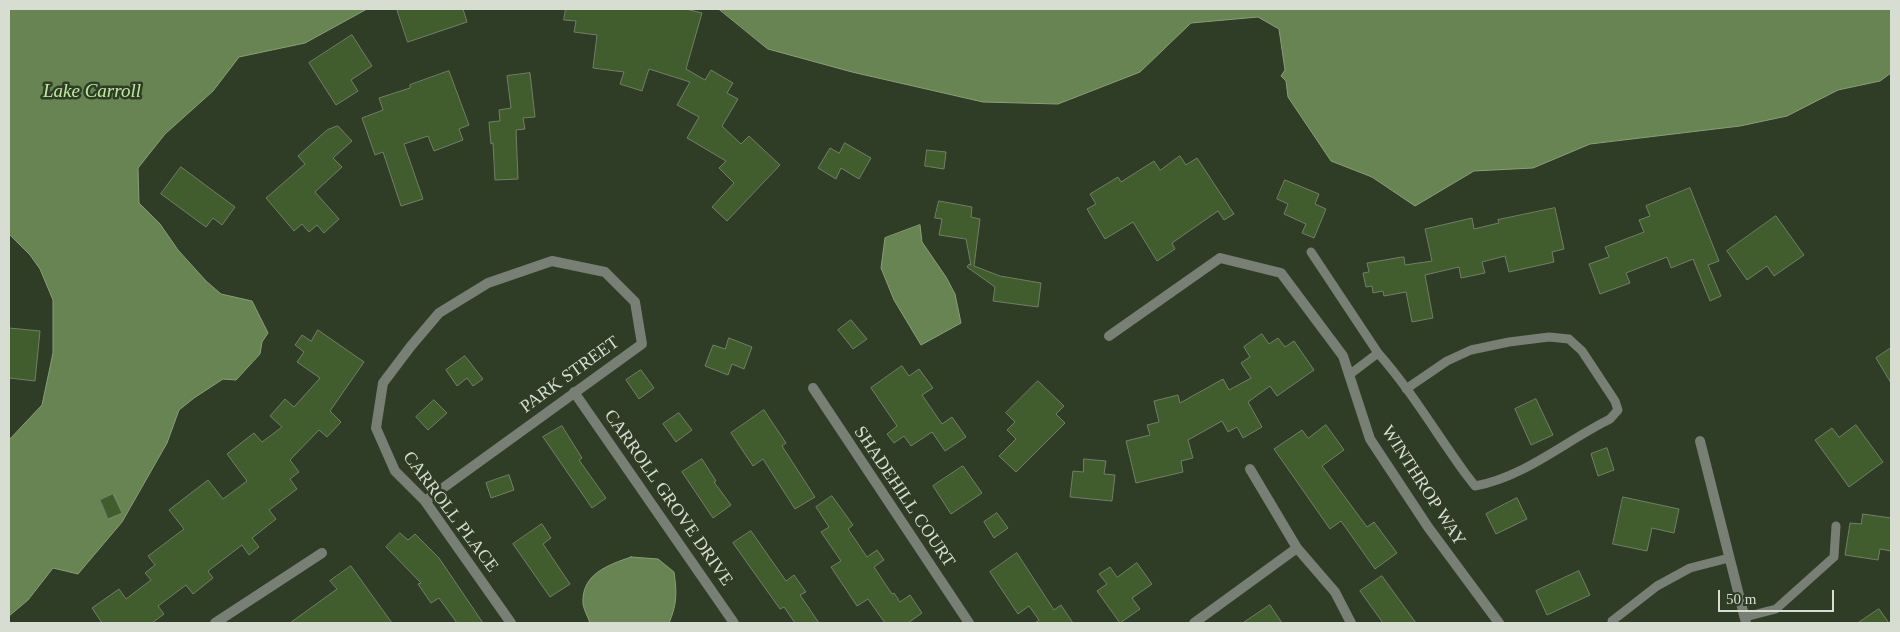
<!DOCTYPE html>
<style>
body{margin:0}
#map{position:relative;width:1900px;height:632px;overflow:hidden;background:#2f3c26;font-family:"Times New Roman",serif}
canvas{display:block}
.frame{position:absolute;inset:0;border:10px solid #d7ded1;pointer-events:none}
.scale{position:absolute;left:1718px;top:590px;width:116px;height:22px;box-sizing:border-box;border:2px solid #d7ded1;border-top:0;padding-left:6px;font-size:15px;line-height:18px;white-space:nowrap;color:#d7ded1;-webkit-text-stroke:4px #2f3c26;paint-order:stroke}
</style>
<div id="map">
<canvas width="1900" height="632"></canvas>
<div class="frame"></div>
<div class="scale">50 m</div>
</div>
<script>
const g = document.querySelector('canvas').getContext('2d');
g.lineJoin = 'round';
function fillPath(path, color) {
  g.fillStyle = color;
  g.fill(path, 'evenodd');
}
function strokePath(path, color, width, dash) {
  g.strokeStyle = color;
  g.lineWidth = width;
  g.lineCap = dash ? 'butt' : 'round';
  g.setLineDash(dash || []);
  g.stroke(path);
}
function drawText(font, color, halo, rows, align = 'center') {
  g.font = font + ' "Times New Roman",serif';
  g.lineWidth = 5;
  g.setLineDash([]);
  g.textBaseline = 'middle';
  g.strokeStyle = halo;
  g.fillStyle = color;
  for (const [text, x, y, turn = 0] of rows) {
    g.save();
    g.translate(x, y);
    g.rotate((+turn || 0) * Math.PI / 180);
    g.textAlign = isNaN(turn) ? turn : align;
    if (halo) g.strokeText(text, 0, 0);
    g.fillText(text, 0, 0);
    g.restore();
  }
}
const water = new Path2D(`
 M9 9H367L305 43 239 57 213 91 165 134 138 168 139 203 160 224 178 250 206 281 221 294 252 301 268 333 262 342 260 354 236 380 223 379 194 398 179 410 167 443 122 522 78 574 53 568 28 600 9 616V440L42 405 53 353V300L40 269 30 255 9 234ZM114 495 122 513 109 519 105 510Z
 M719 9H1891V73L1880 81 1838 90 1787 116 1740 126 1590 144 1533 168 1474 171 1415 206 1372 177 1331 161 1288 97 1286 81 1281 76 1285 70 1279 29 1258 17 1191 23 1140 72 1058 104 983 102 852 72 768 49Z
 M920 225 922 242 946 277 955 294 961 323 921 345 894 300 881 268 885 238Z
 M631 557 658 559 674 572C677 593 677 604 669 623H590C588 617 584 610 583 604 581 574 608 565 631 557Z`);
fillPath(water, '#688452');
strokePath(water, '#899f78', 1);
const building = new Path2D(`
 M397 9H463L467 22 408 42Z
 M566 9H686L702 13 686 69 705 80 711 70 733 83 727 93 738 99 722 126 741 144 749 136 780 165 727 221 712 207 734 183 719 168 726 161 687 138 699 117 677 105 690 82 649 69 642 91 620 84 624 72 593 68 597 35 574 32 576 21 564 20Z
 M352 35 372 66 351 80 358 91 336 105 309 63Z
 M449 71 469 125 459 129 463 140 434 151 428 136 404 144 423 199 401 206 383 152 375 155 362 118 383 110 379 98 410 88V85Z
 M530 73 535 117 523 118 525 129 516 130 518 179 495 180 493 143 491 144 489 122 500 121 499 110 511 108 507 76Z
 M338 126 352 141 333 158 342 167 315 192 339 219 324 233 317 225 309 232 302 224 294 231 266 198 305 164 298 156 327 130Z
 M845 143 871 158 859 179 841 168 836 179 818 168 830 148 839 153Z
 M927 150 946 152 944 169 925 166Z
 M1180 156 1186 165 1197 158 1234 214 1224 220 1218 211 1172 243 1175 249 1157 261 1133 222 1105 239 1087 209 1096 204 1090 194 1118 177 1121 182 1154 161 1160 170Z
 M181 167 235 207 222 225 213 218 206 227 161 194Z
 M1285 180 1319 194 1315 204 1326 209 1314 238 1302 233 1306 224 1284 214 1288 204 1277 199Z
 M1690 188 1719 261 1708 265 1721 296 1710 301 1693 259 1671 268 1667 257 1626 273 1630 283 1600 294 1589 264 1609 257 1605 247 1644 232 1639 220 1650 216 1646 206Z
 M939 201 972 207 971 217 980 219 974 266 1000 276 1041 283 1038 307 993 301 995 287 967 267 969 264 971 265 966 239 939 235 942 219 935 218Z
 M1555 208 1564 249 1552 252 1554 262 1509 272 1505 256 1482 262 1485 273 1461 278 1459 267 1425 275 1433 318 1412 322 1406 292 1384 296 1383 291 1373 293 1372 286 1366 287 1363 273 1369 272 1367 263 1402 257H1404L1405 265 1432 261 1425 229 1472 218 1474 229 1499 223 1498 220Z
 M1776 216 1804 255 1774 276 1767 266 1747 280 1727 251Z
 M851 320 867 339 853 349 838 330Z
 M9 328 40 331 35 381 9 378Z
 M318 330 364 362 330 411 341 422 327 437 319 430 290 460 299 472 290 479 297 489 269 510 276 519 252 538 259 547 249 555 242 545 208 571 213 578 193 594 186 585 158 606 164 614 152 623H102L92 608 119 589 126 599 151 580 145 573 155 565 148 556 184 529 169 510 208 480 223 499 247 481 227 454 254 433 262 442 282 427 270 416 285 399 294 407 320 378 297 362 304 352 295 345 302 335 311 341Z
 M1262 334 1269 344 1278 338 1285 347 1294 341 1314 370 1277 396 1270 386 1248 402 1262 427 1243 438 1237 427 1228 432 1222 421 1188 440 1193 458 1181 461 1183 472 1136 483 1126 441 1150 435 1147 425 1159 422 1154 401 1178 395 1180 403 1223 379 1229 390 1251 378 1241 363 1250 357 1244 347Z
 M729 338 752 347 744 369 732 364 728 375 705 366 713 345 725 349Z
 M1891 348V383L1876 358Z
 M465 356 483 379 473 386 467 378 457 386 446 370Z
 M902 366 909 376 919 369 933 388 922 395 942 424 952 417 966 437 945 451 932 432 911 446 904 436 894 443 887 434 897 426 871 388Z
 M641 370 654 388 639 399 626 380Z
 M1038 381 1064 406 1056 414 1065 423 1016 472 999 456 1016 439 1007 430 1015 422 1006 413Z
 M1536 399 1553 435 1531 445 1515 409Z
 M434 400 447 413 428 430 416 417Z
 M764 410 786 443 782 446 815 497 795 509 763 459 753 466 731 433Z
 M679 413 692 430 676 442 663 424Z
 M1326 425 1344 450 1322 466 1367 527 1374 522 1397 553 1375 569 1341 521 1330 529 1274 449 1302 430 1308 438Z
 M1856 425 1883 462 1849 487 1815 440 1832 428 1839 437Z
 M562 426 582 458 579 460 606 498 592 508 543 437Z
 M1607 448 1614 470 1598 476 1591 454Z
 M702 459 716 481 714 482 731 505 713 518 682 472Z
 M1084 459 1106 461 1104 474 1115 475 1112 501 1070 497 1073 471 1083 472Z
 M963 466 982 493 951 514 933 486Z
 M509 475 514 490 491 498 486 483Z
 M113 494 122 513 108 519 100 500Z
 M832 496 853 525 848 529 867 557 877 550 884 560 874 567 892 594 894 593 900 602 910 595 922 613 908 623H885L868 599 857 606 831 567 841 561 821 532 829 527 816 507Z
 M1623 497 1679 509 1674 533 1652 528 1647 551 1613 544Z
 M1517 498 1527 519 1496 534 1486 514Z
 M997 513 1008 528 994 538 984 522Z
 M1863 514 1891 518V551L1880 549 1878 560 1845 555 1850 523 1861 524Z
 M542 524 551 538 543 544 570 584 550 597 513 544Z
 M751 531 786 581 794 575 806 592 800 595 819 623H795L784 607 780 609 733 543Z
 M400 533 408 540 415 534 439 558 483 623H457L439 598 431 603 418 584 421 583 386 547Z
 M1017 553 1054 610 1061 605 1073 623H1035L1039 620 1029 606 1018 614 990 572Z
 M1137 563 1152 584 1132 598 1140 609 1120 623 1097 591 1107 584 1099 574 1110 567 1117 577Z
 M351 566 392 623H290L337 589 330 581Z
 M1579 571 1590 595 1547 615 1536 591Z
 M1382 576 1416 623H1383L1360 591Z
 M1270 605 1282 623H1243Z
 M1879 609 1889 623H1858Z`);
fillPath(building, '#425d2d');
strokePath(building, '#717f67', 1);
strokePath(new Path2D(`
 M1311 252 1378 353
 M1349 375 1378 353C1410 389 1436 433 1465 473L1475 486C1523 478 1567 440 1610 419L1618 410 1615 401 1582 351 1569 339 1549 337 1509 342 1471 350 1447 361 1406 389
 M1745 617 1776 609 1834 557 1836 526
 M1612 621 1657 586 1690 568 1729 558`), '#787f74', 9);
strokePath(new Path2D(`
 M1109 336 1220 258 1281 273 1343 356 1370 439 1428 527 1499 623
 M813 388 969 623
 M574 392 734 623
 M1700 441 1746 623
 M1250 469 1297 548 1335 592 1351 623
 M425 501 642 344 635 302 605 272 552 261 488 283 439 313 411 346 383 383 376 428 395 471 425 501 511 623
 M215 623 322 553
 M1194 623 1297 548`), '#787f74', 10);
drawText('18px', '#d7ded1', '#2f3c26', [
 ["PARK STREET",570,375,-36],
 ["WINTHROP WAY",1423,486,57],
 ["SHADEHILL COURT",904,497,56],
 ["CARROLL GROVE DRIVE",668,498,55],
 ["CARROLL PLACE",450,512,53]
]);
drawText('italic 19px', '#bfeb9f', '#2f3c26', [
 ["Lake Carroll",92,92]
]);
</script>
